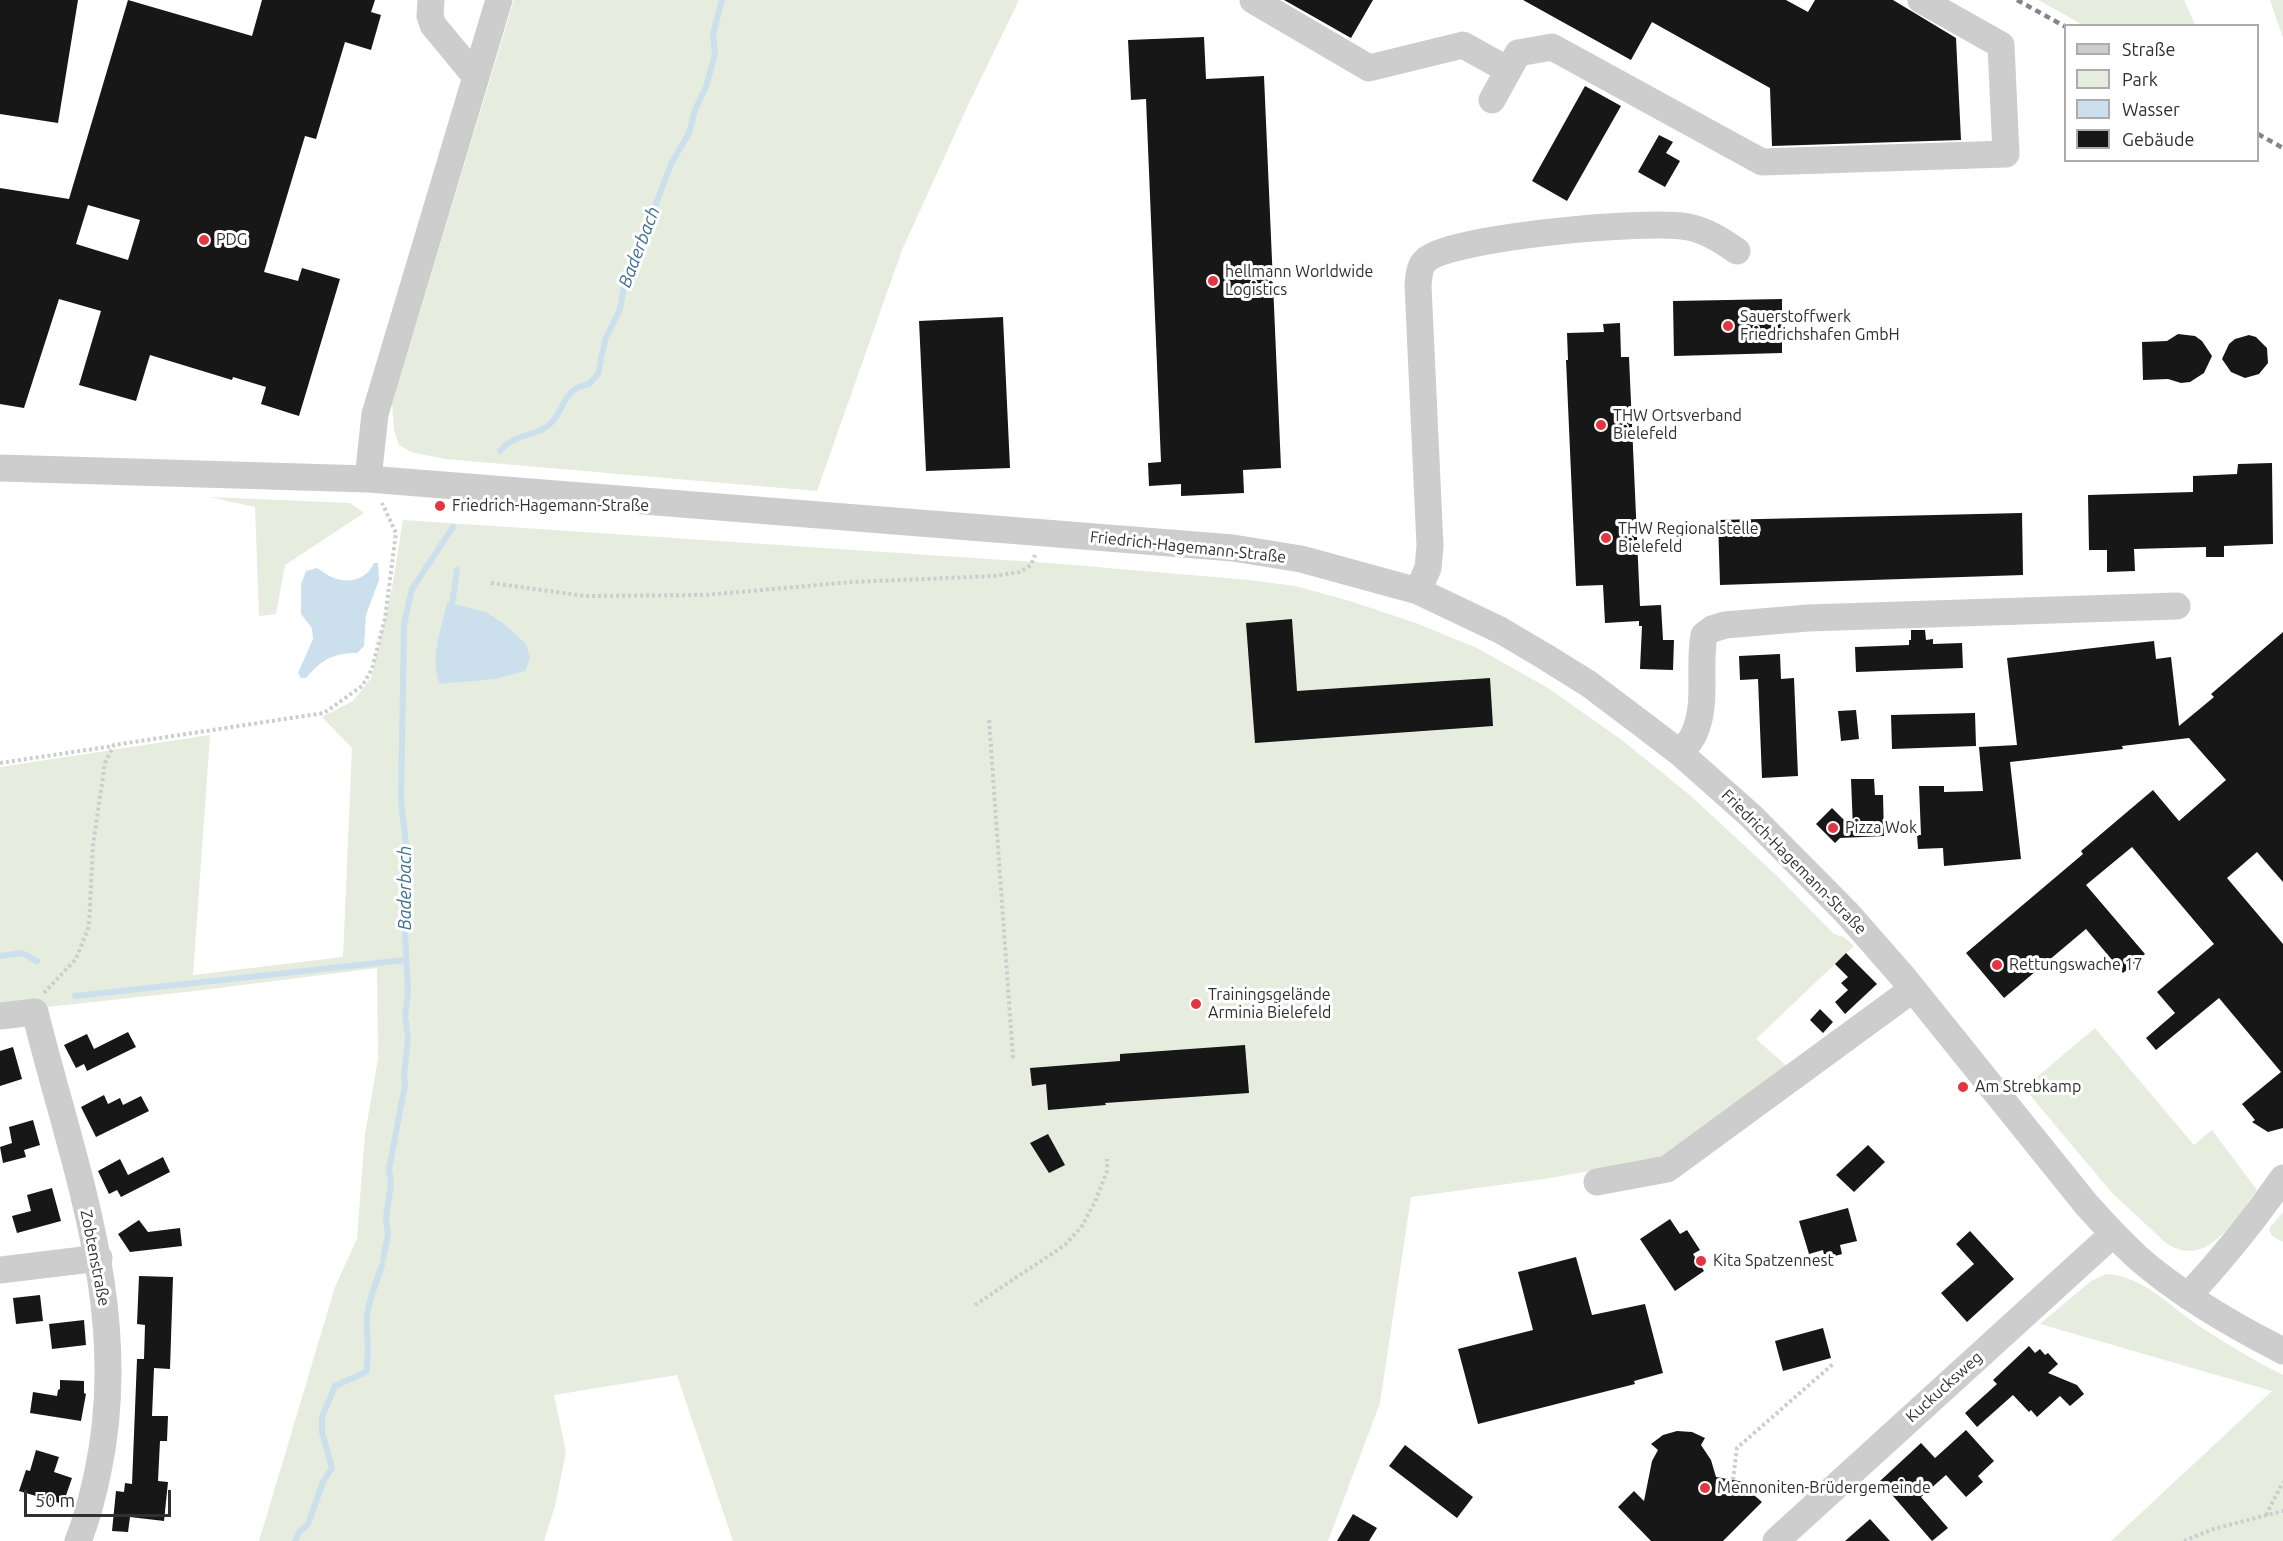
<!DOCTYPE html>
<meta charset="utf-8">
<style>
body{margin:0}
#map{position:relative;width:2283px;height:1541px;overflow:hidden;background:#fff;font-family:Ubuntu,sans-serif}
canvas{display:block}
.legend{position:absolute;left:2064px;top:24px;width:195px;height:138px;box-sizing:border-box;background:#fff;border:2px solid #acacac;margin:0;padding:8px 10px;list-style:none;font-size:18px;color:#303030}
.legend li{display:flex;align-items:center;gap:12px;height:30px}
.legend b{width:30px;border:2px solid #acacac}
.scale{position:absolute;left:24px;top:1490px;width:147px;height:27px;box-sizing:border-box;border:3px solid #303030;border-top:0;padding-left:8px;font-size:18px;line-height:21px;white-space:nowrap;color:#303030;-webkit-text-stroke:4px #fff;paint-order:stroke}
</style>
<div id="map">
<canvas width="2283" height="1541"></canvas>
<ul class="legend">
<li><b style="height:8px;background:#cdcdcd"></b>Straße</li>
<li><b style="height:16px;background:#e6edde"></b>Park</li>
<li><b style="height:16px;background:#cbdfec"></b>Wasser</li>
<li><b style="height:16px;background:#171717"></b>Gebäude</li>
</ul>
<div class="scale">50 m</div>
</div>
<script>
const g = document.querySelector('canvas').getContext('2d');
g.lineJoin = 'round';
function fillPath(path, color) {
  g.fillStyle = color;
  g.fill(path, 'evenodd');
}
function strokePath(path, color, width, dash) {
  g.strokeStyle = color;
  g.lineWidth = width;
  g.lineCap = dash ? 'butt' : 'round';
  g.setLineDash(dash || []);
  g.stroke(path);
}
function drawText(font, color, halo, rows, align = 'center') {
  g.font = font + ' Ubuntu,sans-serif';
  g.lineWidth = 6;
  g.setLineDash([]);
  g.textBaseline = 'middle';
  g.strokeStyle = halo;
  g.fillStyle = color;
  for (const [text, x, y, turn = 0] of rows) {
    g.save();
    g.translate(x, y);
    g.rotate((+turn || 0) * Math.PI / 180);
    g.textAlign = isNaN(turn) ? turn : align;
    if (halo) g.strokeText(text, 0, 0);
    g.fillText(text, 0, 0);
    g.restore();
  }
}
fillPath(new Path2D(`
 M514 0H1019L969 103 902 250 817 491 445 459 411 452 399 445 394 430 392 404Z
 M2038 0H2184L2195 25H2083Z
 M2270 0H2283V38Z
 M209 497 350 503 364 513 285 565 276 614 259 616 255 507Z
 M403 520 1049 563 1249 580 1295 586 1350 601 1416 623 1477 648 1548 688 1623 741 1691 796 1776 875 1834 934 1844 937 1854 946 1756 1039 1788 1067 1663 1158 1544 1179 1411 1197 1380 1403 1328 1541H733L677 1375 554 1395 566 1452 555 1506 544 1541H259L335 1287 357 1239 365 1134 378 1059 377 968 195 991 0 1012V767L210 735 193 975 343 957 352 748 322 717 353 701 371 678 392 588Z
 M2095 1028 2194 1145 2212 1130 2257 1190C2236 1218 2207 1271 2166 1243L2112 1193 2024 1088Z
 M2283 1212V1242L2272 1236 2269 1229Z
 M2106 1274C2145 1276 2171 1308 2202 1328 2228 1345 2255 1361 2283 1375V1541H2111L2272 1391 2040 1324 2091 1281Z`), '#e6edde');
fillPath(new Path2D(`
 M374 563H378L379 580 366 615 364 646 357 653C333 653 321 660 306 678H301L298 673 313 639 312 628 301 614V584L306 571 317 568C322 571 328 576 334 578 350 584 367 579 374 563Z
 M447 602 486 612 504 624 526 644 530 658 525 671 495 679 440 684C429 660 442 627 447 602Z`), '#cbdfec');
strokePath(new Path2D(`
 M500 451C516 431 540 437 552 422 566 406 563 389 589 384L598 374 605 340 620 309 624 286 672 162 689 133 695 110 706 87 715 54 713 34 722 0
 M451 611 457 570
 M0 956 22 953 37 961
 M75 996 405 960
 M383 1260 388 1234 386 1218 391 1183 389 1169 405 1085 404 1074 408 1038 405 1016 408 993 402 874 406 844 401 801 404 624 412 589 453 527
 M295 1541 299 1532 308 1524 323 1482 332 1468 322 1432V1417L335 1386 366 1372C370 1354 366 1334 367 1316 369 1298 376 1283 382 1266`), '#cbdfec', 6);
fillPath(new Path2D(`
 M0 0H78L58 123 0 114Z
 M128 0 252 36 262 0H375L371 12 381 15 371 50 345 42 316 139 305 136 264 272 298 281 302 268 340 279 299 416 261 404 266 387 233 377 232 380 150 355 136 401 79 385 101 311 59 299 24 408 0 404V188L69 199ZM88 205 140 220 128 260 76 244Z
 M1284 0H1373L1351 38Z
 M1523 0H1786L1808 12 1815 0H1893L1956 38 1961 140 1772 146 1770 88 1652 22 1631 60Z
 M1204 37 1206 79 1264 76 1281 468 1243 470 1244 493 1181 496V484L1149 486 1148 463 1161 462 1146 99 1131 100 1128 40Z
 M1585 86 1621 106 1567 201 1532 181Z
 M1659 135 1673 142 1666 153 1680 161 1665 187 1638 172Z
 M1782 299V353L1674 356 1673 301Z
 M1003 317 1010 468 926 471 919 321Z
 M1620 323 1621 357H1629L1640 606 1661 605 1663 640H1674L1673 670 1640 669 1642 626H1639V621L1605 623 1603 585 1576 586 1566 360H1568L1567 333 1604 332 1603 324Z
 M2178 334 2195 336 2202 341 2212 356 2204 373 2190 382 2181 383 2168 379 2143 380 2142 342 2167 341Z
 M2249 335 2256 337 2267 348 2268 363 2259 374 2245 378 2231 372 2222 359 2229 344 2235 339Z
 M2272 463 2273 544 2224 546V557H2206V547L2134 549 2135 571 2107 572V550H2089L2088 495 2193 492V476L2237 474 2238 464Z
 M2022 513 2023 575 1720 585 1718 520Z
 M1292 619 1297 691 1490 678 1493 726 1255 743 1246 623Z
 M1911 630H1925L1926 640 1933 639V644L1962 643 1963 668 1856 672 1855 647 1909 645V640H1911Z
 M2283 632V882L2257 852 2227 878 2283 944V1128L2268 1132 2252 1122 2255 1120 2242 1104 2281 1072 2219 998 2156 1050 2146 1038 2175 1013 2157 992 2214 944 2132 847 2086 885 2145 954 2123 973 2086 929 2004 998 1966 953 2083 854 2081 851 2153 790 2179 821 2226 780 2189 738 2122 746 2123 749 2010 762 2021 859 1944 866 1943 848 1918 849 1917 835H1921L1919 786H1944V792L1983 791 1979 747 2017 745 2007 658 2154 641 2156 659 2171 657 2179 726 2214 697 2211 694Z
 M1780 654 1781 679 1794 678 1798 776 1762 778 1758 679 1740 680 1739 656Z
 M1856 710 1859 739 1841 741 1838 711Z
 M1975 713 1976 746 1892 749 1891 715Z
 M1851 779H1874L1875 795H1883L1884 836 1840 838 1835 843 1816 824 1832 808 1853 829Z
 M1846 953 1877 984 1845 1014 1835 1002 1848 990 1841 983 1848 977 1835 964Z
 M1820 1009 1833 1022 1823 1033 1810 1020Z
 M128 1032 136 1047 87 1071 84 1064 76 1068 64 1045 87 1034 94 1049Z
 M1245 1045 1249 1093 1105 1103 1106 1105 1048 1110 1046 1084 1032 1086 1030 1068 1120 1061V1054Z
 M13 1047 22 1079 0 1086V1051Z
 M104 1095 108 1104 120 1098 123 1105 141 1096 149 1111 96 1137 81 1107Z
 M33 1120 40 1145 24 1150 26 1157 3 1163 0 1147 12 1143 9 1127Z
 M1048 1134 1065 1165 1049 1173 1030 1143Z
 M1868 1145 1885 1162 1854 1192 1836 1175Z
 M163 1157 170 1172 121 1197 117 1190 109 1194 98 1171 120 1159 128 1175Z
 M52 1188 61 1221 17 1233 12 1216 31 1211 27 1195Z
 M1848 1208 1857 1241 1840 1245 1842 1254 1825 1259 1823 1250 1809 1254 1799 1221Z
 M1670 1219 1680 1234 1687 1230 1700 1250 1693 1254 1704 1271 1675 1291 1640 1239Z
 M139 1220 148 1232 180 1228 182 1246 130 1252 118 1234Z
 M1970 1231 2014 1279 1967 1322 1941 1293 1974 1264 1956 1244Z
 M1576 1257 1592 1315 1645 1304 1663 1373 1634 1381 1635 1384 1478 1424 1458 1349 1533 1330 1518 1272Z
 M139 1276 173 1277 170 1369 154 1368 152 1416H168L167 1441H160L158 1481 168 1482 164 1521 130 1517 128 1532 112 1531 116 1491 124 1492 125 1483 132 1484 137 1359H144L145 1325 137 1324Z
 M40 1295 43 1321 16 1324 13 1298Z
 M84 1320 86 1345 52 1349 49 1324Z
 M1823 1328 1831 1358 1783 1371 1775 1341Z
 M2029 1346 2035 1353 2040 1349 2045 1355 2048 1353 2058 1364 2048 1373 2077 1385 2084 1394 2070 1406 2060 1396 2037 1417 2031 1410 2029 1412 2013 1395 1977 1427 1965 1413 1997 1384 1993 1380Z
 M60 1380 84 1381V1393L86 1394 81 1421 30 1413 33 1392 57 1396 58 1390 60 1389Z
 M1966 1430 1994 1461 1978 1476 1983 1482 1966 1497 1946 1475 1921 1497 1948 1528 1932 1541 1880 1481 1921 1443 1935 1458Z
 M1677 1431 1692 1432 1705 1438 1701 1445 1711 1460 1716 1477 1756 1484 1755 1496 1762 1502 1723 1541H1651L1618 1507 1634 1491 1644 1501 1652 1461 1658 1450 1651 1444 1663 1435Z
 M1405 1445 1473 1497 1457 1518 1389 1466Z
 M36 1450 59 1457 54 1472 72 1478 63 1504 19 1491 26 1470 30 1471Z
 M1353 1514 1377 1528 1369 1541H1337Z
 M1870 1519 1890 1541H1845Z`), '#171717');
strokePath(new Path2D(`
 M491 583 585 596 705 595 852 582 994 576 1020 572 1031 565 1035 555
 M989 720 1013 1058
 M0 763 113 746
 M44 993 76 959 89 926 93 845 105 763 114 745 324 713 362 686 372 669 385 618 396 533 382 503
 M975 1305 1065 1245 1082 1226 1095 1202 1107 1171V1159
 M1733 1480 1737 1448 1833 1364
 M2266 1515 2283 1482
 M2184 1541 2213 1529 2283 1511`), '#cdcdcd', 4, [3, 3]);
strokePath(new Path2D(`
 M431 0 430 16 433 25 476 77
 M1253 0 1369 68 1463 45 1508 70
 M1492 100 1518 53 1552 47 1762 162 2006 154 2001 45 1921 0
 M0 468 368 479 1233 548 1301 559 1418 591 1500 630 1544 656 1589 684 1646 727 1680 753 1751 816 1847 913 1904 978 2086 1204C2102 1222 2119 1240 2137 1257 2180 1295 2232 1325 2283 1351
 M368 479 375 414 499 0
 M1418 591 1428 568 1430 546 1418 285C1419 276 1419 266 1426 260 1451 237 1651 219 1688 227 1706 230 1722 241 1737 251
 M1680 753C1685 747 1691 741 1694 734 1708 703 1698 668 1704 635L1712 629 1725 625 1808 618 2177 606
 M0 1016 35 1012C73 1166 132 1310 98 1471 93 1495 87 1519 78 1541
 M1597 1182 1667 1169 1913 989
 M0 1270 99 1258
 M2188 1296C2223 1258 2254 1220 2283 1178
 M1776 1541 2113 1234`), '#cdcdcd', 27);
strokePath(new Path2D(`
 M2017 0 2066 27
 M2258 134 2283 148`), '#858585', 4.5, [6, 4.5]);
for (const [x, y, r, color] of [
 [204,240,6,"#e33640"],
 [1213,281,6,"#e33640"],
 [1728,326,6,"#e33640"],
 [1601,425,6,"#e33640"],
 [440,506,6,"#e33640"],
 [1606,538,6,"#e33640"],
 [1833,828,6,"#e33640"],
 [1997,965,6,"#e33640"],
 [1196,1004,6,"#e33640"],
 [1963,1087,6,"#e33640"],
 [1701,1261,6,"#e33640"],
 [1705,1488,6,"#e33640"]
]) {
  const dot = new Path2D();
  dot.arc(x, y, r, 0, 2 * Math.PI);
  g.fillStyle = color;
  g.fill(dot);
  strokePath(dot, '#fff', 2);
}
drawText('16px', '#303030', '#fff', [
 ["PDG",216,240],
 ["hellmann Worldwide",1225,272],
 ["Logistics",1225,290],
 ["Sauerstoffwerk",1740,317],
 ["Friedrichshafen GmbH",1740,335],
 ["THW Ortsverband",1613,416],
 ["Bielefeld",1613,434],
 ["Friedrich-Hagemann-Straße",452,506],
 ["THW Regionalstelle",1618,529],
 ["Bielefeld",1618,547],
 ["Pizza Wok",1845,828],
 ["Rettungswache 17",2009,965],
 ["Trainingsgelände",1208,995],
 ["Arminia Bielefeld",1208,1013],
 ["Am Strebkamp",1975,1087],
 ["Kita Spatzennest",1713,1261],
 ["Mennoniten-Brüdergemeinde",1717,1488]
], 'left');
drawText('16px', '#303030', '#fff', [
 ["Friedrich-Hagemann-Straße",1188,547,6],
 ["Friedrich-Hagemann-Straße",1794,862,45],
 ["Zobtenstraße",95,1258,79],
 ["Kuckucksweg",1944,1387,-42]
]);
drawText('italic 18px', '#3e7092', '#fff', [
 ["Baderbach",639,247,-69],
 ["Baderbach",405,888,-90]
]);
</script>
